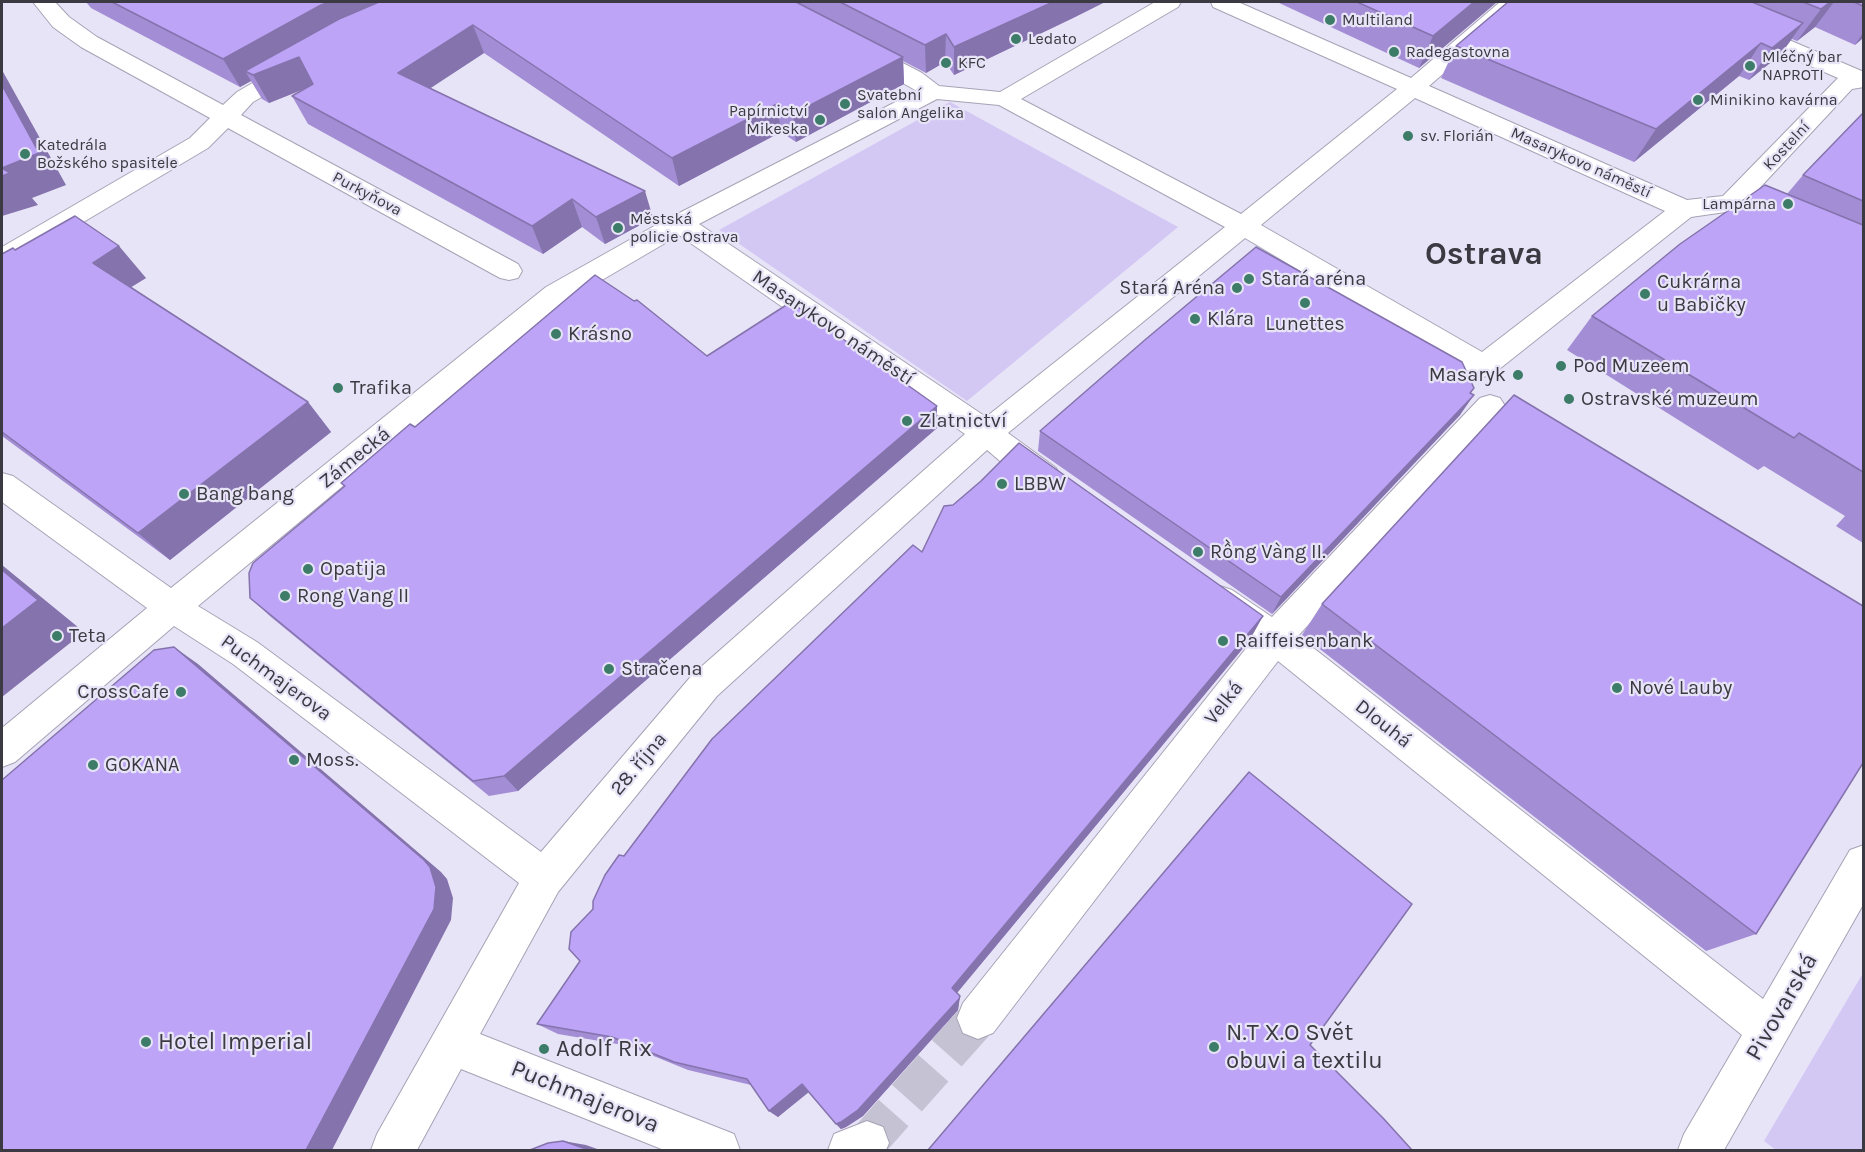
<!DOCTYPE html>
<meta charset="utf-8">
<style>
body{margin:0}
#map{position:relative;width:1865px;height:1152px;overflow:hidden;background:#e8e4f7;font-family:Karla,sans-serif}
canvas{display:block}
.frame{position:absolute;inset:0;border:3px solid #3b3941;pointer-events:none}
</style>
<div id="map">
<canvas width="1865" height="1152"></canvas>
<div class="frame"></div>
</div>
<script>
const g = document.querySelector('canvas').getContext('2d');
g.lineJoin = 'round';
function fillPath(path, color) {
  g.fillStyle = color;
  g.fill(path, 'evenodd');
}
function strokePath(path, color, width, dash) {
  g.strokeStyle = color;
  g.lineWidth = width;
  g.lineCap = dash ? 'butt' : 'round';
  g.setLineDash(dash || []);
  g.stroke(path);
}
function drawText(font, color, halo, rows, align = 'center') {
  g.font = font + ' Karla,sans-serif';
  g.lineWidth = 4.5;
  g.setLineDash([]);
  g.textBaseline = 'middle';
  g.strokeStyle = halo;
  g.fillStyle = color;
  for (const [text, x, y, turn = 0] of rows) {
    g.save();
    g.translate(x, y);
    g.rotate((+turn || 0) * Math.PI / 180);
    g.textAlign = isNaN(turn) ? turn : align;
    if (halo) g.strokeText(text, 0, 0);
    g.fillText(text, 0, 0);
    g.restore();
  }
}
fillPath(new Path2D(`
 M950 102 1178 227 967 401 719 230Z
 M1863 973V1150H1776L1764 1141Z`), '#d3c7f4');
strokePath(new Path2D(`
 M867 1143 978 1018`), '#c5c2d3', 40, [40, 20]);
const street = new Path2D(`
 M33 2H55L69 17 97 37 223 105 237 92 287 63 295 61 303 63 306 68 303 73 253 102 241 115 518 264 522 271 518 278 509 280 500 278 228 128 208 148 11 265 2 268V247L190 138 210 118 81 47 53 27Z
 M1155 2H1181L1178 7 1021 99 1241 214 1397 89 1213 7 1211 2H1238L1411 78 1500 2H1522L1520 7 1429 86 1687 200 1723 196 1838 78 1675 7 1673 2H1700L1864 72V87L1852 89 1739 210 1691 217 1493 374 1483 377 1473 374 1245 238 1008 433 1056 468 1061 477 1056 486C1031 494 1006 465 987 450L717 696 558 892 480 1034 734 1134 740 1150H664L461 1069 417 1150H371L377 1134 519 883 233 664 174 626 15 762 2 767V728L147 608 2 502V473L13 476 171 588 546 287 656 225 917 91 856 57 853 52 856 47 864 45 872 47 922 73 939 86 1000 92ZM1415 98 1665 211 1482 352 1261 225ZM937 99 999 105 1225 227 986 417 699 224ZM679 235 965 434 693 674 541 852 257 642 198 606 566 301Z
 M1490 395 1500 398 1505 406 1500 414 1298 636 1763 999 1850 850 1864 845V903L1724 1150H1678L1684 1134 1742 1035 1278 661 993 1033 978 1039 963 1033 957 1018 963 1003 1252 641 1208 610 1203 600 1208 590 1220 586 1232 590 1272 617 1480 398Z
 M867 1121 883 1127 889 1143 886 1150H828L834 1134Z`);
strokePath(street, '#a7a2b5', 2);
fillPath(street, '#fff');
fillPath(new Path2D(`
 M86 2H1105L1073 18 954 75 945 62 926 73 903 61 904 84 796 142 781 132 679 186 484 53 430 88 653 218 605 244 582 227 543 254 308 124 292 96 304 89 269 103 262 99 251 81 240 87 91 8Z
 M1277 2H1497L1419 68Z
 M1508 2H1863V38L1855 45 1815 27 1797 41 1792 39 1780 55 1749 80 1739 76 1634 162 1441 78 1456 46Z
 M1863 113V543L1836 526 1845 516 1764 466 1758 470 1567 350 1592 316 1787 194 1803 175Z
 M15 250 146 278 131 287 308 402 331 432 170 560 2 436V254Z
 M634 301 707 356 937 428 518 791 489 796 271 617 250 598 344 487 341 483 415 427Z
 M1474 388 1470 394 1460 415 1272 614 1038 451 1040 431Z
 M922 552 1263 616 1249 641 957 993 960 996 958 1010 863 1116 846 1127 841 1129 808 1092 778 1117 769 1111 751 1085 688 1070 629 1046 558 1034 537 1024 580 961 593 909 624 856Z
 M1322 604 1756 934 1706 951 1302 635Z`), '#a38dd4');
fillPath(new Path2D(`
 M329 2H407L299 57 314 85 269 103 253 75 245 71 251 81 240 87 223 59 321 5Z
 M1053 2H1105L1073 18 954 75V47Z
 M1474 2H1497L1419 68 1433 36Z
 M1830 2H1834L1815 27 1797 41 1821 9Z
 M1803 23 1780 55 1749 80 1772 48Z
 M473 25 484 53 411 101 398 73Z
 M1863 33V38L1855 45Z
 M946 34 945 62 926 73 925 45Z
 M1761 43 1739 76 1634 162 1656 129Z
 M903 57 904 84 796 142 793 114Z
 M2 70 66 185 32 198 38 205 2 216Z
 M777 104 781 132 679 186 672 158Z
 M645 191 653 218 605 244 596 217Z
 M572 199 582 227 543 254 532 226Z
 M119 246 146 278 120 294 93 263Z
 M1474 395 1460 415 1272 614 1281 597Z
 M308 402 331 432 170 560 138 533Z
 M937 406V428L518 791 504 776Z
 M2 565 84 632 2 697Z
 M1263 616 1249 641 951 1000 952 988Z
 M174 647 198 664 441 872 447 879 453 898 451 920 332 1150H306Z
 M960 996 958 1010 863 1116 846 1127 841 1129 836 1124Z
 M802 1084 809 1092 778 1117 769 1111Z
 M563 1141 586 1145 600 1150H589Z`), '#8473ac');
const building = new Path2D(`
 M112 2H329L321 5 223 59Z
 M379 2H796L903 57 793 114 777 104 672 158 473 25 398 73 645 191 596 217 572 199 532 226 292 96 313 84 299 57 253 75 245 71 339 19Z
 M840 2H1053L954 47 946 34 925 45Z
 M1357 2H1474L1433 36Z
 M1508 2H1752L1803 23 1772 48 1761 43 1656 129 1456 46Z
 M1803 2H1830L1821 9Z
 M1854 2H1863V6Z
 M2 85 39 153 2 168Z
 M1863 113V201L1803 175Z
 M2 168 10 173 2 176Z
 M1765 185 1863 225V472L1799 433 1794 438 1592 316 1680 244Z
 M75 216 119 246 93 263 308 402 138 533 2 432V254L13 248 15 250Z
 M1256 247 1462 362 1474 388 1470 393 1474 395 1281 597 1040 431 1146 339Z
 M595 275 634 301 637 300 707 356 791 302 937 406 504 776 473 781 250 598 249 573 253 563 345 486 341 483 410 424 415 427Z
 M1514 395 1863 606V763L1756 934 1322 604Z
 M1019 443 1263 616 952 988 960 996 959 999 858 1110 841 1122 836 1124 802 1084 769 1111 747 1079 674 1062 612 1037 537 1024 580 961 569 949 571 932 593 909V901L605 875 619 855 624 856 712 739 913 545 922 552 944 506 953 505 981 481Z
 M2 570 38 600 2 628Z
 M174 647 424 860 430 867 436 887 434 909 306 1150H2V780L154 650Z
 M1249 772 1412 904 1310 1045 1383 1118 1412 1150H928Z
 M563 1141 589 1150H530L548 1143Z`);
fillPath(building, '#bda4f6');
strokePath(building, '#8473ac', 1.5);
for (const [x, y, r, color] of [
 [1330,20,6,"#3d7c68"],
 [1016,39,6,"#3d7c68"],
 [1394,52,6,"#3d7c68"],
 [946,63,6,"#3d7c68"],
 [1750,66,6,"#3d7c68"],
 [1698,100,6,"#3d7c68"],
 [845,104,6,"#3d7c68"],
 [820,120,6,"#3d7c68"],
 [1408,136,6,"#3d7c68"],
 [25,154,6,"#3d7c68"],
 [1788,204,6,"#3d7c68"],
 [618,228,6,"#3d7c68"],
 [1249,279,6,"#3d7c68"],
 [1237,288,6,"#3d7c68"],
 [1645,294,6,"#3d7c68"],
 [1305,303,6,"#3d7c68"],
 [1195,319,6,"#3d7c68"],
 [556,334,6,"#3d7c68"],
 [1561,366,6,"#3d7c68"],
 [1518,375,6,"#3d7c68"],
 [338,388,6,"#3d7c68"],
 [1569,399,6,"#3d7c68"],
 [907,421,6,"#3d7c68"],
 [1002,484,6,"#3d7c68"],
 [184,494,6,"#3d7c68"],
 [1198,552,6,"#3d7c68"],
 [308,569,6,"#3d7c68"],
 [285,596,6,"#3d7c68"],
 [57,636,6,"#3d7c68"],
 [1223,641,6,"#3d7c68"],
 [609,669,6,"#3d7c68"],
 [1617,688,6,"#3d7c68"],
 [181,692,6,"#3d7c68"],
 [294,760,6,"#3d7c68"],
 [93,765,6,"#3d7c68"],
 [146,1042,6,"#3d7c68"],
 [1214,1047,6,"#3d7c68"],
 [544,1049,6,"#3d7c68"]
]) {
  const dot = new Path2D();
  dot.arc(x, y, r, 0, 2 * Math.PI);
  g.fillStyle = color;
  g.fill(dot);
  strokePath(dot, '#e8e4f7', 2);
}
drawText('16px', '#3b3941', '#e8e4f7', [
 ["Multiland",1342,20],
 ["Ledato",1028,39],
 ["Radegastovna",1406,52],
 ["Mléčný bar",1762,57],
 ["NAPROTI",1762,75],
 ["KFC",958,63],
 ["Svatební",857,95],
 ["salon Angelika",857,113],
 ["Minikino kavárna",1710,100],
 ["Papírnictví",808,111,"right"],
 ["Mikeska",808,129,"right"],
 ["sv. Florián",1420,136],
 ["Katedrála",37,145],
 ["Božského spasitele",37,163],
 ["Lampárna",1776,204,"right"],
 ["Městská",630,219],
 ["policie Ostrava",630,237]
], 'left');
drawText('16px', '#3b3941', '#e8e4f7', [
 ["Kostelní",1787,146,-47],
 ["Masarykovo náměstí",1581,163,24],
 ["Purkyňova",367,194,28]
]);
drawText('20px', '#3b3941', '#e8e4f7', [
 ["Stará aréna",1261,279],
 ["Cukrárna",1657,282],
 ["u Babičky",1657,305],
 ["Stará Aréna",1225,288,"right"],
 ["Klára",1207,319],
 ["Lunettes",1305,324,"center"],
 ["Krásno",568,334],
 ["Pod Muzeem",1573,366],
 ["Masaryk",1506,375,"right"],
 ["Trafika",350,388],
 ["Ostravské muzeum",1581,399],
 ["Zlatnictví",919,421],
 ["LBBW",1014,484],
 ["Bang bang",196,494],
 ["Rồng Vàng II.",1210,552],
 ["Opatija",320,569],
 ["Rong Vang II",297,596],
 ["Teta",69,636],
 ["Raiffeisenbank",1235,641],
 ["Stračena",621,669],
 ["Nové Lauby",1629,688],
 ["CrossCafe",169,692,"right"],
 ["Moss.",306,760],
 ["GOKANA",105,765]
], 'left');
drawText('20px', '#3b3941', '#e8e4f7', [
 ["Masarykovo náměstí",833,328,34],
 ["Zámecká",355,458,-39],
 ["Puchmajerova",276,678,36],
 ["Velká",1224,703,-52],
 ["Dlouhá",1383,724,38],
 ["28. října",639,764,-50]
]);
drawText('24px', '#3b3941', '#e8e4f7', [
 ["Pivovarská",1782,1007,-60],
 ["Puchmajerova",585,1097,22]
]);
drawText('24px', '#3b3941', '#e8e4f7', [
 ["N.T X.O Svět",1226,1033],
 ["obuvi a textilu",1226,1061],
 ["Hotel Imperial",158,1042],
 ["Adolf Rix",556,1049]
], 'left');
drawText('bold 32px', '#3b3941', '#e8e4f7', [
 ["Ostrava",1484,255]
]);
</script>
